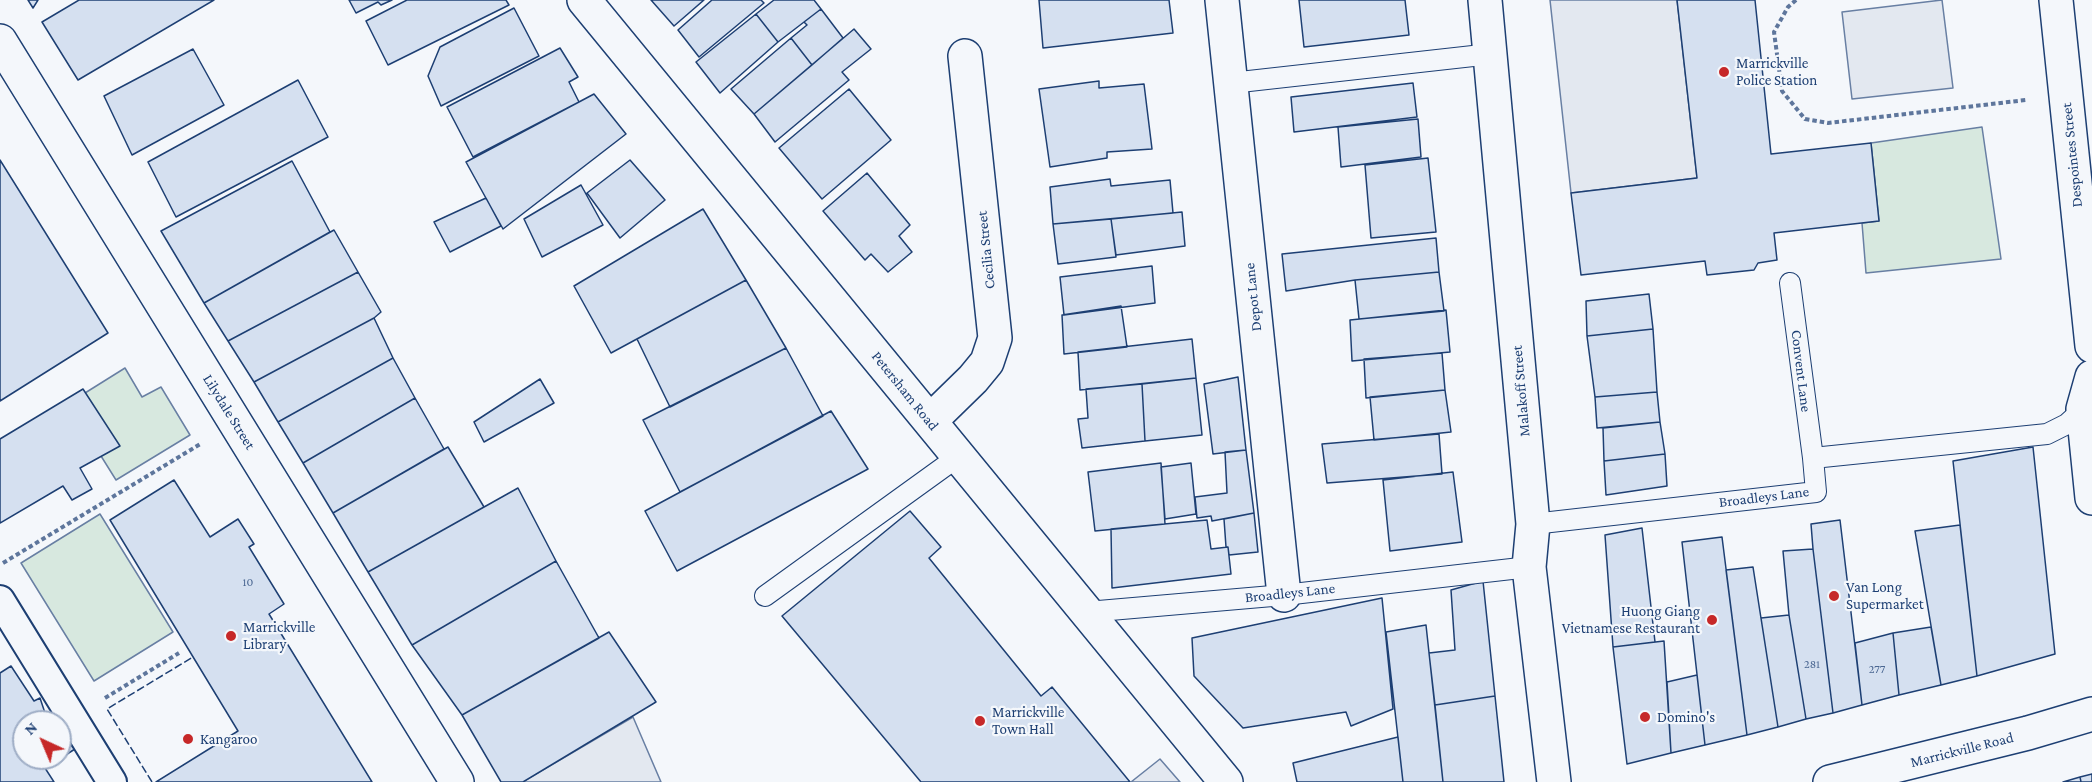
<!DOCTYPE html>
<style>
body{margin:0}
#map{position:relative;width:2092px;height:782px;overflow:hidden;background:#f4f7fb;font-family:"Crimson Pro",serif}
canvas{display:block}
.north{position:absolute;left:12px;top:710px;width:60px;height:60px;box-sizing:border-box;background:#f4f7fb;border:2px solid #9eadc5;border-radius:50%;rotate:316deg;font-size:16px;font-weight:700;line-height:24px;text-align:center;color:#1d3f73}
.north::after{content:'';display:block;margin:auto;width:21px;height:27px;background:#c62828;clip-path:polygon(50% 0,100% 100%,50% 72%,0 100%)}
</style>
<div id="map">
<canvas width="2092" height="782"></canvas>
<div class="north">N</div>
</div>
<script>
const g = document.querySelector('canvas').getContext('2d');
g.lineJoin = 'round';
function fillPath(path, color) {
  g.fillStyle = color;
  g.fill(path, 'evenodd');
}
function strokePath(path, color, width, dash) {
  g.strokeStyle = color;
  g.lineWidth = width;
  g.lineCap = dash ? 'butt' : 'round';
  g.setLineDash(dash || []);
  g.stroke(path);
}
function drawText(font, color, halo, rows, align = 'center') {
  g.font = font + ' "Crimson Pro",serif';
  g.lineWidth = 4.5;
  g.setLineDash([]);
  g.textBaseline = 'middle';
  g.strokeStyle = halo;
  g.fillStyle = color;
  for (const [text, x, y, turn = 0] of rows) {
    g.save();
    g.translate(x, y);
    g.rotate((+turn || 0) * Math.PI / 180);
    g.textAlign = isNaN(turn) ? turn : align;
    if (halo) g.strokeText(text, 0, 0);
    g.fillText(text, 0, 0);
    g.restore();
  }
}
const green = new Path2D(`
 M1982 127 2001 259 1866 273 1862 223 1879 221 1871 143Z
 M125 368 142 397 161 387 190 435 116 480 101 456 85 393Z
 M100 514 173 632 94 681 21 563Z`);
fillPath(green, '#d7e8df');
strokePath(green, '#687fa3', 1.5);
const parking = new Path2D(`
 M1550 0H1677L1697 178 1571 193Z
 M1942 0 1953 88 1852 99 1842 12Z
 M633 717 661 782H524V781Z
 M1160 759 1180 782H1131Z`);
fillPath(parking, '#e3e8f0');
strokePath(parking, '#687fa3', 1.5);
const building = new Path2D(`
 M28 0H38L33 8Z
 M79 0H214L78 80 42 22Z
 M349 0H392L381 5 378 2 356 13Z
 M407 0H506L509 5 388 65 366 21Z
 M651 0H704L674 26Z
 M712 0H761L764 3 699 57 678 30Z
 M774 0H814L821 9 778 42 756 14Z
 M1039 0H1169L1173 33 1043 48Z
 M1299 0H1405L1409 35 1304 47Z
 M1677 0H1755L1771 154 1871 143 1879 221 1774 233 1777 260 1758 263 1754 270 1707 275 1705 261 1581 275 1571 193 1697 178Z
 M514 8 539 56 441 106 428 76 440 47Z
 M821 9 843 38 812 65 791 38 807 25 804 22Z
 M756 14 778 42 720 93 696 62Z
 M854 29 871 49 842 72 849 80 775 142 754 114Z
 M791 38 812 65 754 114 731 89Z
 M560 48 578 77 569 82 579 102 473 157 447 107Z
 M193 49 224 105 132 155 104 96Z
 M298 80 328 137 176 217 148 162Z
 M1099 81V88L1144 84 1152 149 1107 152V158L1050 167 1039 89Z
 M1413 83 1417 117 1294 132 1291 97Z
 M849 89 891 140 822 199 779 148Z
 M594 94 626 134 503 229 466 162Z
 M1418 119 1421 157 1341 167 1338 127Z
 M1428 158 1436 232 1371 238 1365 165Z
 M0 160 108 333 0 401Z
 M630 160 665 200 620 238 587 193Z
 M292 161 330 232 204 303 161 231Z
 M867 173 910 225 899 236 912 252 888 272 871 254 865 260 823 211Z
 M1110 179 1111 186 1170 180 1173 213 1053 224 1050 187Z
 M581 185 603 225 542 257 524 219Z
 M486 198 501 226 450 252 434 222Z
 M703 209 746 280 611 353 574 286Z
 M1182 212 1185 246 1116 255 1111 219Z
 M1111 219 1116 257 1058 264 1053 224Z
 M334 230 358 272 228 341 204 303Z
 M1436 238 1439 272 1355 280 1286 291 1282 254Z
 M1152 266 1155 303 1064 315 1060 277Z
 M358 272 381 312 374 318 254 382 228 341Z
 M1439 272 1444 311 1359 319 1355 280Z
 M746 280 786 348 670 407 637 339Z
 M1649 294 1653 329 1587 336 1586 301Z
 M1121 306 1127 347 1064 354 1062 315Z
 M1446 310 1450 352 1352 361 1350 320Z
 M374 318 393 358 278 422 254 382Z
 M1653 329 1657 392 1595 397 1587 336Z
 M1192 339 1196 378 1080 390 1078 352Z
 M786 348 823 416 680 492 643 420Z
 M1442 353 1445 390 1366 398 1364 359Z
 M393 358 415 398 303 463 278 422Z
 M1238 377 1246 450 1213 454 1204 384Z
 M1196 378 1202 435 1145 441 1142 384Z
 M540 379 554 403 484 442 474 422Z
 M1142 384 1145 441 1082 448 1078 419 1088 418 1086 389Z
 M83 389 120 446 80 468 92 489 72 500 63 486 0 523V439Z
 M1445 390 1451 432 1374 440 1370 397Z
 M1657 392 1660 422 1597 428 1595 397Z
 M415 398 444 449 333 513 303 463Z
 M831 411 868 469 677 571 645 511Z
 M1660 422 1665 454 1604 461 1603 428Z
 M1439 434 1442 474 1327 483 1322 444Z
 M448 447 484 507 368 572 333 513Z
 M2033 447 2055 654 1977 676 1953 461Z
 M1246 450 1254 513 1212 521 1211 516 1197 518 1195 497 1227 493 1225 452Z
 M1665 454 1667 486 1606 495 1604 461Z
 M1161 463 1165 524 1095 531 1088 472Z
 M1191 463 1196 514 1165 519 1161 467Z
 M1453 472 1462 542 1390 551 1383 480Z
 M174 480 210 537 238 519 254 544 249 547 284 604 269 614 372 782H156L238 731 110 520Z
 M518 488 556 561 412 645 368 572Z
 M910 511 941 547 929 558 1041 696 1052 687 1130 782H921L782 616Z
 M1254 513 1258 552 1229 555 1228 547H1226L1224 519Z
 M1207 520 1211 549 1228 547 1231 574 1112 588 1111 529Z
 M1840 520 1862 705 1833 713 1813 549 1811 524Z
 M1960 525 1977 676 1941 685 1915 531Z
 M1642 528 1655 642 1613 647 1605 535Z
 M1722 537 1747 735 1705 745 1682 542Z
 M1813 549 1833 713 1806 719 1789 615 1783 551Z
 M556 561 599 638 462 715 412 645Z
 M1753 567 1778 727 1747 735 1726 570Z
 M1483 581 1495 696 1435 705 1429 653 1455 650 1451 590Z
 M1382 598 1393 709 1351 726 1346 712 1243 728 1194 676 1192 638Z
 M1789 615 1806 719 1778 727 1761 618Z
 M1426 625 1443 782H1403L1386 632Z
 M1931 627 1941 685 1899 695 1893 633Z
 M609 632 656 702 523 782H501L462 715Z
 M1893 633 1899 695 1862 705 1855 643Z
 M1664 641 1671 753 1627 764 1613 647Z
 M11 666 34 701 40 698 48 722H24V758H60V736L75 749 45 768 54 782H0V673Z
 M1697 675 1705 745 1671 753 1667 682Z
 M1495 696 1504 782H1443L1435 705Z
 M1398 737 1403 782H1297L1293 763Z
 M2092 774V782H2081L2080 777Z
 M2080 777 2081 782H2063Z`);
fillPath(building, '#d5e0f0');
strokePath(building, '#1d3f73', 1.5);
const service = new Path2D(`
 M1231 83 1491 54
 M1790 283 1813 458
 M1533 524 1816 492 1813 458 2047 434 2067 424 2087 406
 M765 596 959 456
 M1087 612 1284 595 1529 567`);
const pedestrian = new Path2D(`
 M0 600 112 782`);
const minor = new Path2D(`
 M584 0 1226 782
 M1222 0 1284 595
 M1485 0 1533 524 1529 567 1554 782
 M2056 0 2092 346
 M0 41 457 782
 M2092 377 2083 409 2092 498
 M930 421 973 379 987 362 995 338 965 56`);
const secondary = new Path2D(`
 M1830 782 2028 733 2092 714`);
strokePath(service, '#1d3f73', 22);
strokePath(pedestrian, '#1d3f73', 32);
strokePath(minor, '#1d3f73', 36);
strokePath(secondary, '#1d3f73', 36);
strokePath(new Path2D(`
 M1796 0 1788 7 1774 32 1782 91 1805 119 1828 123 2026 100
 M3 563 202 443
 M105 698 179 653`), '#5e769c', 4, [4.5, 3]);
strokePath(service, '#f4f7fb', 20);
strokePath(pedestrian, '#f4f7fb', 28);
strokePath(minor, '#f4f7fb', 33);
strokePath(secondary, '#f4f7fb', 33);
strokePath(new Path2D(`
 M152 782 107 709 193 657`), '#1d3f73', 1.5, [8, 3]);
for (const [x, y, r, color] of [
 [1724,72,6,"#c62828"],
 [1834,596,6,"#c62828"],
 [1712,620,6,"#c62828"],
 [231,636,6,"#c62828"],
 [1645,717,6,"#c62828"],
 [980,721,6,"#c62828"],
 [188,739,6,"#c62828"]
]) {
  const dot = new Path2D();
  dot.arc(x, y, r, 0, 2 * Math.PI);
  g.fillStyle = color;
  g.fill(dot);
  strokePath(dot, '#f4f7fb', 2);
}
drawText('12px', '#4b6792', null, [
 ["10",248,582],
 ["281",1812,664],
 ["277",1877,669]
]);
drawText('15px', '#1d3f73', '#f4f7fb', [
 ["Marrickville",1736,63],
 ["Police Station",1736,80],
 ["Van Long",1846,587],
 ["Supermarket",1846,604],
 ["Huong Giang",1700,611,"right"],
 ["Vietnamese Restaurant",1700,628,"right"],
 ["Marrickville",243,627],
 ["Library",243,644],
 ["Marrickville",992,712],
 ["Town Hall",992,729],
 ["Domino's",1657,717],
 ["Kangaroo",200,739]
], 'left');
drawText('15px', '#1d3f73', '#f4f7fb', [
 ["Despointes Street",2072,155,-96],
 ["Cecilia Street",986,250,-96],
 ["Depot Lane",1253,297,-96],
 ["Convent Lane",1801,371,83],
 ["Petersham Road",905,391,51],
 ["Malakoff Street",1521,391,-95],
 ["Lilydale Street",229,412,58],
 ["Broadleys Lane",1764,497,-7],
 ["Broadleys Lane",1290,593,-6],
 ["Marrickville Road",1962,750,-14]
]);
</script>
